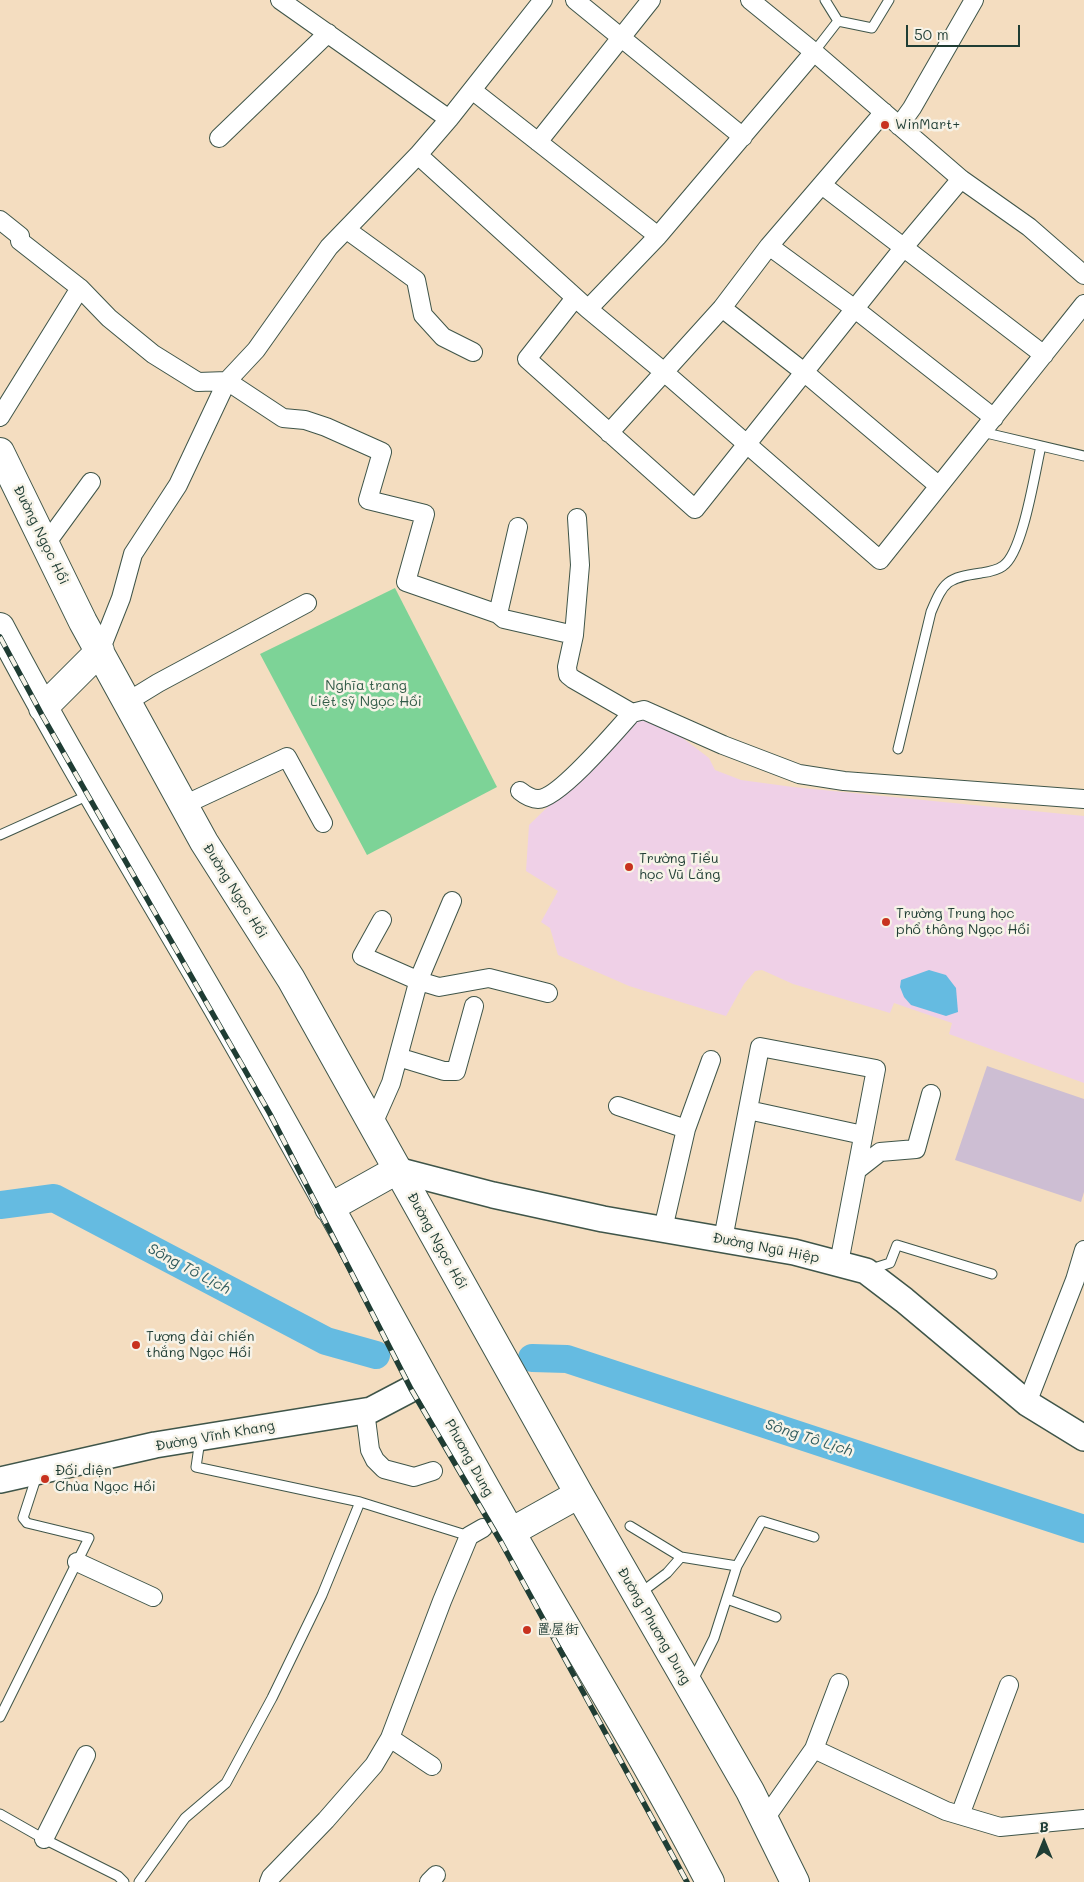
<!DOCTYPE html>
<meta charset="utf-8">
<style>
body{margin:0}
#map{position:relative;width:1084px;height:1882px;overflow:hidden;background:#f4ddc0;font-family:Mali,sans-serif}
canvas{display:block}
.north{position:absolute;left:1019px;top:1817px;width:50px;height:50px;-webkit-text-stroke:4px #f7f3e8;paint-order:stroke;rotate:0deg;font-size:14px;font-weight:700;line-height:20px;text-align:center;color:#1f3d34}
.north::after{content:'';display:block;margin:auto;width:18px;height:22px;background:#1f3d34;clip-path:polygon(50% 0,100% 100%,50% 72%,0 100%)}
.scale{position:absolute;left:906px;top:25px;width:114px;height:22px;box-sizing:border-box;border:2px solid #1f3d34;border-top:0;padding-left:6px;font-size:15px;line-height:18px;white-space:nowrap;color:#1f3d34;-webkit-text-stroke:4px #f7f3e8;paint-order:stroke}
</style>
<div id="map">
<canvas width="1084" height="1882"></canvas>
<div class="north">B</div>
<div class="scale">50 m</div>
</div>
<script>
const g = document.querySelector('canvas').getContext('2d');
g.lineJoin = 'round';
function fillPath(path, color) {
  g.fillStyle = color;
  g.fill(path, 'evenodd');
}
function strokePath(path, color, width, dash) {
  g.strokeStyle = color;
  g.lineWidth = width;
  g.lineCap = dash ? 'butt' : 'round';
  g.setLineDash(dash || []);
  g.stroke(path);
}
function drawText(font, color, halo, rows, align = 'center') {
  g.font = font + ' Mali,"LXGW WenKai TC",sans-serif';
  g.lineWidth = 5;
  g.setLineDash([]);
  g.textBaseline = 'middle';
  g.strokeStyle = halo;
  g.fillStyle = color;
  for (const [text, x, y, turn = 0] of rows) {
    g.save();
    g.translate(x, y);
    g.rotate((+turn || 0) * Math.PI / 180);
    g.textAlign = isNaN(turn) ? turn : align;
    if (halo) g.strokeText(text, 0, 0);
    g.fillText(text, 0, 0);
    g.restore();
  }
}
fillPath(new Path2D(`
 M655 717 709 758 715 770 741 780 793 787 1084 816V1083L949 1034 952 1023 894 1003 890 1013 793 984 762 970 755 971 744 984 726 1016 629 986 558 955 550 928 541 922 558 891 526 871 529 825 635 722Z`), '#efd0e7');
fillPath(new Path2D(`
 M987 1066 1084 1099V1192L1081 1202 955 1160Z`), '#cdbed3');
fillPath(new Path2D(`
 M395 588 497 787 367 855 260 654Z`), '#7dd397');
fillPath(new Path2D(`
 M929 970 946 975 956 988 958 1012 946 1016 911 1005 904 997 900 987 901 980Z`), '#65bbe1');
strokePath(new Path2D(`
 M0 1205 54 1198 326 1341 376 1355
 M532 1358 567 1359 1084 1529`), '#65bbe1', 28);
const lane = new Path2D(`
 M838 21 872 28 889 0
 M814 52 838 21 825 0
 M982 432 1084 456
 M898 749 931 612C944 581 947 578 981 573 988 572 996 571 1003 566 1023 553 1035 471 1041 446
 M0 835 89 795
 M871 1269 890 1263 897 1245 992 1274
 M200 1440 196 1467 360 1502 469 1536
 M630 1526 681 1557
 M639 1594 667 1573 681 1557 737 1566
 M727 1599 776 1617
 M692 1682 714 1638 737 1566 762 1521 814 1537
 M0 1717 89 1538 27 1523 23 1518 37 1475
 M0 1814 44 1839 118 1876 124 1882
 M139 1882 185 1818 226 1783 272 1698 322 1595 360 1502`);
const street = new Path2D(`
 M280 0 449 119
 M575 0 743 137
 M750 0 814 52 961 179 1029 227 1084 275
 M899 126 912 108 974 0
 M219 138 328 33
 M538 142 651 0
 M418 155 588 309 658 236 472 90
 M822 185 1044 355
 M0 220 20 236V241L80 288
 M347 230 416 280 423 315 443 337 473 352
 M658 236 814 52
 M769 246 855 309 994 418
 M575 298 527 359 695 509 904 247 961 179
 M722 308 804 372 939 486
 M588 309 664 372 880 560 1084 304
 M0 417 80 288 109 318 153 354 198 382 227 381 283 418 305 420 326 427 382 452 368 500 425 514 406 582 498 614 504 619 574 635
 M609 433 722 308 769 246 884 112
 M577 518 580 565 574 635 567 667 568 675 573 679 632 713
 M45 545 91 482
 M498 614 518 527
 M100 651 121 598 133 554 178 485 227 381 256 350 329 247 418 155 449 119 543 0
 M127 702 158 683 307 603
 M520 791C525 795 531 799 538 799 558 799 617 730 632 713L644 710 723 745 799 774 844 781 1084 799
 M184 805 287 757 323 823
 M382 920 362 956 419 981 439 987 489 978 548 993
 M398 1057 444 1071H456L474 1006
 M618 1106 686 1129 663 1229
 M748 1110 863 1135
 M372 1126 391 1083 419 979 452 901
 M686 1129 711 1060
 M857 1170 880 1152 916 1149 931 1094
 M723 1239 760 1047 876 1069 839 1263
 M1027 1403 1075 1280 1084 1250
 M365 1411 370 1450 375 1460 384 1469 414 1477 433 1471
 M77 1562 153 1597
 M390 1738 432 1766
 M814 1749 946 1811 1000 1827 1084 1819
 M960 1815 1009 1685
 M764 1820 814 1749 839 1683
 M44 1839 86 1755
 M269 1882 271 1877 326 1820 374 1765 390 1738 442 1601 469 1536 483 1528
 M429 1882 436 1875`);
const secondary = new Path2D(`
 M397 1170 493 1195 603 1219 794 1252 866 1271 904 1300 1027 1403 1084 1438
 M0 1480 155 1445 371 1410 411 1389 427 1384`);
const highway = new Path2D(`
 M0 452 83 622 204 842 291 979 579 1494 750 1791 795 1882
 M0 627C70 760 148 887 223 1017 322 1188 414 1364 513 1536 579 1651 649 1764 710 1882
 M43 708 100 651
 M329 1208 397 1170
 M511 1532 579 1494`);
strokePath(lane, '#3f5549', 11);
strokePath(street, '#3f5549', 20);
strokePath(secondary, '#3f5549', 28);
strokePath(highway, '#3f5549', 30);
strokePath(lane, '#fff', 9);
strokePath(street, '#fff', 18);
strokePath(secondary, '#fff', 25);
strokePath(highway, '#fff', 28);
const rail = new Path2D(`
 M0 637 42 715 270 1114 411 1389 501 1542 687 1882`);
strokePath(rail, '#1f3d34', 5.5);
strokePath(rail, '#f7f3e8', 4, [11]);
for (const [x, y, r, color] of [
 [885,125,5,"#c8321e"],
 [629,867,5,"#c8321e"],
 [886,922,5,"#c8321e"],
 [136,1345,5,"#c8321e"],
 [45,1479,5,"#c8321e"],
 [527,1630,5,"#c8321e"]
]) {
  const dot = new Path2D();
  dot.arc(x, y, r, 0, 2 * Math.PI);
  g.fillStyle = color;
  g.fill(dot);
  strokePath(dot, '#f7f3e8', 2);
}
drawText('14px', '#1f3d34', '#f7f3e8', [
 ["WinMart+",895,125],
 ["Trường Tiểu",639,859],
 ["học Vũ Lăng",639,875],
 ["Trường Trung học",896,914],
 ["phổ thông Ngọc Hồi",896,930],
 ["Tượng đài chiến",146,1337],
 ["thắng Ngọc Hồi",146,1353],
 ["Đối diện",55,1471],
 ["Chùa Ngọc Hồi",55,1487],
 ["置屋街",537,1630]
], 'left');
drawText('14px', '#1f3d34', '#f7f3e8', [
 ["Đường Ngọc Hồi",41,535,64],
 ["Đường Ngọc Hồi",235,891,58],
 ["Đường Ngọc Hồi",437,1241,61],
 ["Đường Ngũ Hiệp",766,1248,11],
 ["Đường Vĩnh Khang",215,1436,-10],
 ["Phương Dung",469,1458,61],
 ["Đường Phương Dung",654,1626,60]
]);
drawText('14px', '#325b48', '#f7f3e8', [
 ["Nghĩa trang",366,686],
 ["Liệt sỹ Ngọc Hồi",366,702]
]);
drawText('italic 15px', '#305c5f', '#f7f3e8', [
 ["Sông Tô Lịch",189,1269,28],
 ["Sông Tô Lịch",809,1438,18]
]);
</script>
